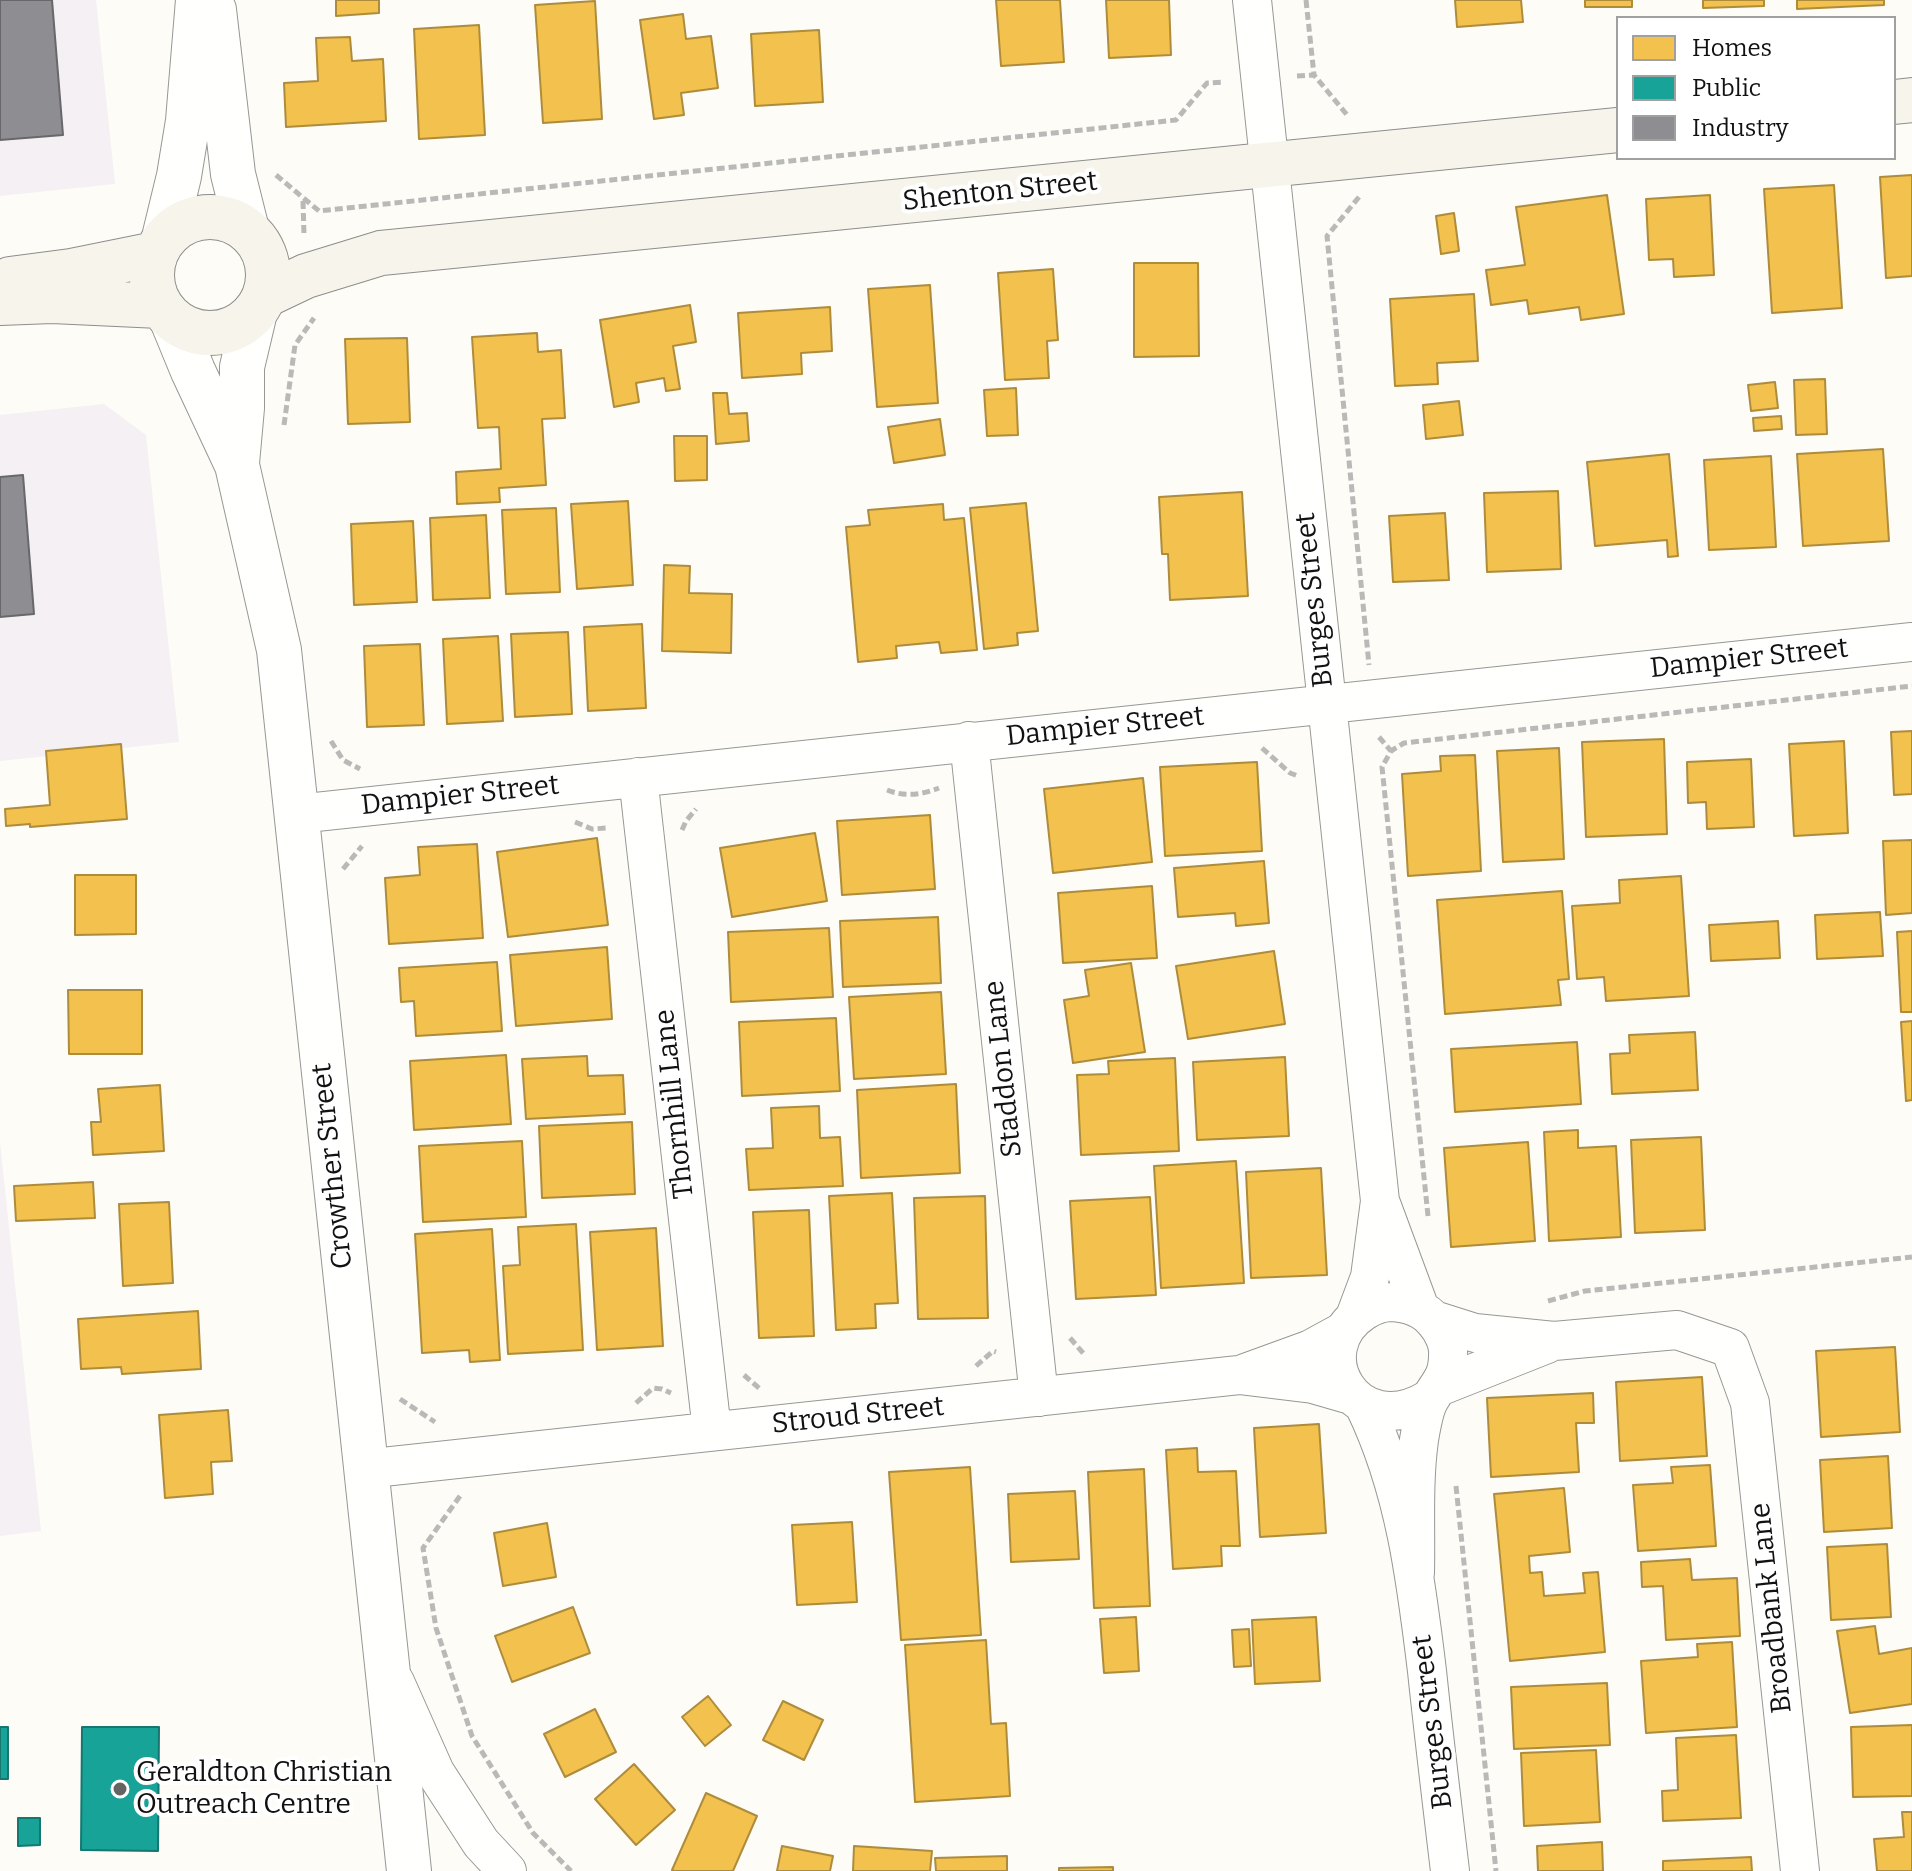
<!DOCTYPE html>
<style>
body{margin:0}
#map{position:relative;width:1912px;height:1871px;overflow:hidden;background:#fdfcf7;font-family:Bitter,serif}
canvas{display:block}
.legend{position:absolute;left:1616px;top:16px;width:280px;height:144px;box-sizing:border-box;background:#fff;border:2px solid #a0a0a0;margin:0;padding:10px 14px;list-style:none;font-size:24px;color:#111}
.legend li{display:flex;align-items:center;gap:16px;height:40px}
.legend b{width:40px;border:2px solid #a0a0a0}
</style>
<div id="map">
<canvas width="1912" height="1871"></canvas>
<ul class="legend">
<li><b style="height:22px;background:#f2c14e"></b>Homes</li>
<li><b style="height:22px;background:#17a398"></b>Public</li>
<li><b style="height:22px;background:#8d8d92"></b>Industry</li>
</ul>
</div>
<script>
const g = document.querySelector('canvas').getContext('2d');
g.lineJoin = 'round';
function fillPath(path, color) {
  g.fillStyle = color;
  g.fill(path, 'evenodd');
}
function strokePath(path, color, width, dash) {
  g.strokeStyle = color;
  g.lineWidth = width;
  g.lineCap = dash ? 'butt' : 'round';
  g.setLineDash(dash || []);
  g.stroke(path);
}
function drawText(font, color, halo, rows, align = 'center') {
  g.font = font + ' Bitter,serif';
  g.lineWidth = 8;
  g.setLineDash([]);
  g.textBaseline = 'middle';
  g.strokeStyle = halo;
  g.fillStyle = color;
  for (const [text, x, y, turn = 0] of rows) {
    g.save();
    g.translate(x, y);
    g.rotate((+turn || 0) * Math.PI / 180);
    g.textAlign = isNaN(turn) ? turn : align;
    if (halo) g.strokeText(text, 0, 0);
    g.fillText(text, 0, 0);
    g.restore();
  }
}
fillPath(new Path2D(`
 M0 0H96L115 184 0 196Z
 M104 404 146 435 179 742 0 761V415Z
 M0 1142 41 1531 0 1536Z`), '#f5f0f3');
const homes = new Path2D(`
 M336 0H379V13L336 16Z
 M996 0H1060L1064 62 1001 66Z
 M1106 0H1169L1171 55 1109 58Z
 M1455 0H1521L1523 22 1457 27Z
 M1585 0H1632V7H1585Z
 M1703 0H1764V6L1703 8Z
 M1797 0H1884V5L1797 9Z
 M595 1 602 119 543 123 535 5Z
 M683 14 686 39 711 36 718 88 681 93 684 115 654 119 640 20Z
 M479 25 485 135 419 139 414 29Z
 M819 30 823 102 755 106 751 34Z
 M350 37 352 61 383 59 386 121 286 127 284 83 318 81 316 38Z
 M1912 175V276L1886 278 1880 177Z
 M1834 185 1842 308 1772 313 1764 189Z
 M1607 195 1624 314 1581 320 1579 307 1529 314 1527 300 1491 305 1486 270 1525 265 1516 207Z
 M1710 195 1714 275 1674 277 1673 259 1649 260 1646 199Z
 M1454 213 1459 251 1441 254 1436 216Z
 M1134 263H1198L1199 356 1134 357Z
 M1053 269 1058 340 1047 341 1049 378 1005 380 998 273Z
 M930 285 938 403 877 407 868 289Z
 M1474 294 1478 361 1437 363 1438 384 1395 386 1390 299Z
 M690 305 696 342 673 346 680 389 666 391 664 378 636 383 639 402 614 407 600 320Z
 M830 307 832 351 801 353 802 374 742 378 738 313Z
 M537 333 538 352 561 350 565 418 542 419 546 485 499 488 500 502 457 504 456 472 501 469 499 427 478 428 472 337Z
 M407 338 410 422 348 424 345 339Z
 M1825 379 1827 434 1796 435 1794 380Z
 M1775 382 1778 408 1751 411 1748 385Z
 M1016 388 1018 435 987 436 984 390Z
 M713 393H727L729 414 747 413 749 441 716 444Z
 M1459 401 1463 435 1426 439 1423 405Z
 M1781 416 1782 429 1754 431 1753 418Z
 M940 419 945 455 894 463 888 427Z
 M674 436H707V480L675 481Z
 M1883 449 1889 541 1803 546 1797 454Z
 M1669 454 1678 556 1668 557 1667 540 1595 546 1587 462Z
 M1771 456 1776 547 1709 550 1704 460Z
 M1558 491 1561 569 1487 572 1484 493Z
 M1242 492 1248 596 1170 600 1168 554H1162L1159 497Z
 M628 501 633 585 577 589 571 504Z
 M1026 503 1038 631 1017 633 1018 645 984 649 970 508Z
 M943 504 944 520 964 518 977 650 941 653 939 642 896 646 897 658 858 662 846 527 870 525 868 510Z
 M556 508 560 592 506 594 502 510Z
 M1445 513 1449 580 1393 582 1389 516Z
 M486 515 490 598 433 600 430 518Z
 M413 521 417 602 354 605 351 524Z
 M664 565 690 566 689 593 732 594 731 653 662 651Z
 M642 624 646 708 588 711 584 627Z
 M568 632 572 714 515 717 511 634Z
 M498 636 503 721 447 724 443 639Z
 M420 644 424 725 367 727 364 646Z
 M1912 731V794L1894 795 1891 732Z
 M1664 739 1667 834 1586 837 1582 742Z
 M1844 741 1848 833 1794 836 1789 744Z
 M121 744 127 819 30 827V824L6 826 5 809 50 805 46 751Z
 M1559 748 1564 859 1503 862 1497 751Z
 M1475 755 1481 871 1408 876 1402 774 1441 771 1440 756Z
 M1751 759 1754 827 1707 829 1706 802 1688 803 1687 762Z
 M1257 762 1262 851 1165 856 1160 767Z
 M1143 778 1152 862 1053 873 1044 789Z
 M930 815 935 889 842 895 837 821Z
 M815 833 827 901 732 917 720 848Z
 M597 838 608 925 508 937 497 852Z
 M1912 840V913L1886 915 1883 841Z
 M477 844 483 938 389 944 385 878 420 875 418 847Z
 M1264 861 1269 923 1236 926 1235 913 1178 917 1174 868Z
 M75 875H136V934L75 935Z
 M1681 876 1689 996 1606 1001 1604 977 1577 979 1572 906 1620 903 1619 880Z
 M1152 886 1157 958 1063 963 1058 893Z
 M1562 891 1569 979 1558 980 1561 1005 1445 1014 1437 900Z
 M1880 912 1883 956 1817 959 1815 915Z
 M938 917 941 983 843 987 840 921Z
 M1778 921 1780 958 1711 961 1709 925Z
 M829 928 833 997 731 1002 728 932Z
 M1912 931V1012H1901L1897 932Z
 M607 947 612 1019 516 1026 510 955Z
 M1274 951 1285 1024 1188 1039 1176 966Z
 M497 962 502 1031 416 1036 414 1001 401 1002 399 968Z
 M1131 963 1145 1052 1073 1063 1064 1000 1089 996 1085 970Z
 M68 990H142V1054H69Z
 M941 992 946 1074 854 1079 849 997Z
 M836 1018 840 1091 742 1096 739 1022Z
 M1912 1021V1100L1906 1101 1901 1022Z
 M1695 1032 1698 1090 1612 1094 1610 1054 1630 1053 1629 1035Z
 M1577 1042 1581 1104 1455 1112 1451 1049Z
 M506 1055 511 1124 414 1130 410 1061Z
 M587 1056 588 1076 623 1075 625 1114 526 1119 522 1059Z
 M1285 1057 1289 1136 1197 1140 1193 1062Z
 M1175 1058 1179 1151 1081 1155 1077 1075 1109 1074 1108 1061Z
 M956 1084 960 1173 861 1178 857 1090Z
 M160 1085 164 1151 93 1155 91 1122H101L98 1089Z
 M819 1106 820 1138 840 1137 843 1186 749 1190 746 1149 773 1148 771 1108Z
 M632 1122 635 1194 542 1198 539 1126Z
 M1578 1130V1148L1616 1146 1621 1237 1549 1241 1544 1132Z
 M1701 1137 1705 1230 1635 1233 1631 1140Z
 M522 1141 526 1217 423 1222 419 1146Z
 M1528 1142 1535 1241 1451 1247 1444 1148Z
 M1236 1161 1244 1283 1161 1288 1154 1166Z
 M1321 1168 1327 1275 1251 1278 1246 1172Z
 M93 1182 95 1218 16 1221 14 1186Z
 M892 1193 898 1303 875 1304 876 1328 836 1330 829 1196Z
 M985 1196 988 1318 918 1319 914 1198Z
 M1150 1197 1156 1295 1076 1299 1070 1201Z
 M169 1202 173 1283 123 1286 119 1204Z
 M809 1210 814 1336 759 1338 753 1212Z
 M576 1224 583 1350 508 1354 503 1266 520 1265 518 1227Z
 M656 1228 663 1346 597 1350 590 1232Z
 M492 1229 500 1360 470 1362 469 1350 422 1353 415 1234Z
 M198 1311 201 1369 122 1374 121 1367 81 1369 78 1319Z
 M1895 1347 1900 1432 1821 1437 1816 1351Z
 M1702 1377 1707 1456 1620 1461 1616 1382Z
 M1593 1393 1594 1423H1576L1579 1472 1491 1477 1487 1398Z
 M228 1410 232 1461 211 1462 213 1494 165 1498 159 1415Z
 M1319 1424 1326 1533 1260 1537 1254 1428Z
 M1197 1448 1198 1472 1236 1471 1240 1546H1221L1222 1566 1173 1569 1166 1450Z
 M1888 1456 1892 1528 1824 1532 1820 1460Z
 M1710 1465 1716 1546 1638 1551 1633 1485 1673 1483 1671 1467Z
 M970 1467 981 1635 901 1640 889 1472Z
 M1144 1469 1150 1606 1094 1608 1088 1472Z
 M1564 1488 1570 1552 1529 1556 1530 1573 1542 1572 1544 1596 1585 1593 1583 1573 1598 1572 1605 1652 1510 1661 1494 1494Z
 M1075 1491 1079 1559 1011 1562 1008 1494Z
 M852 1522 857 1602 797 1605 792 1525Z
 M547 1523 556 1577 503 1586 494 1533Z
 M1887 1544 1891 1617 1831 1620 1827 1547Z
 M1690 1559 1692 1580 1737 1578 1740 1636 1666 1640 1663 1586 1642 1587 1641 1562Z
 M573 1607 590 1653 512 1682 495 1636Z
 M1136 1617 1139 1671 1104 1673 1100 1619Z
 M1316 1617 1320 1681 1255 1684 1252 1620Z
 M1875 1626 1879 1654 1912 1648V1704L1850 1713 1837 1631Z
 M1249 1629 1251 1666 1234 1667 1232 1630Z
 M986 1640 991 1724 1006 1723 1010 1796 915 1802 905 1645Z
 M1732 1642 1737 1727 1646 1733 1641 1661 1698 1657 1697 1644Z
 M1607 1683 1610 1745 1514 1749 1511 1687Z
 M708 1696 731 1725 705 1746 682 1717Z
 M783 1701 823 1720 804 1760 763 1740Z
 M595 1709 616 1752 565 1777 544 1734Z
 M1912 1725V1796L1853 1797 1851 1727Z
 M1736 1735 1741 1818 1663 1821 1662 1791 1678 1790 1676 1738Z
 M1596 1750 1600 1822 1524 1826 1521 1753Z
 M634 1764 675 1810 636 1845 595 1799Z
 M706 1793 757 1816 733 1871H674L672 1870Z
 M1902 1812H1912V1871H1877L1874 1839 1904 1837Z
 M1602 1842 1603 1871H1538L1537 1846Z
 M782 1846 833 1856 830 1871H777Z
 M854 1846 932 1851 930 1871H853Z
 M1007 1856V1871H936L935 1858Z
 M1751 1857 1752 1871H1663V1861Z
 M1113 1867V1871H1059V1868Z`);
fillPath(homes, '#f2c14e');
strokePath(homes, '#ae8c3c', 2);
const public = new Path2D(`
 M0 1727H8V1779H0Z
 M82 1727H159L158 1851 81 1850Z
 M18 1818H40V1845L18 1846Z`);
fillPath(public, '#17a398');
strokePath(public, '#157770', 2);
const industry = new Path2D(`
 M0 0H52L63 135 0 140Z
 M23 475 34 614 0 617V477Z`);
fillPath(industry, '#8d8d92');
strokePath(industry, '#68686b', 2);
const minor = new Path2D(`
 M1252 0 1380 1201 1370 1277 1355 1317
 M969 741 1039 1397
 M638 777 712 1431
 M297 814 1912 642
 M1380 1201 1420 1309
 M1434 1320 1475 1333 1554 1341 1677 1330 1730 1348 1750 1403 1800 1871
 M1245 1373 1311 1349 1344 1331
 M1441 1386 1547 1344
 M1364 1405C1405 1489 1416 1580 1427 1671 1434 1738 1442 1804 1450 1871
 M364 1469 1239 1375 1313 1384 1351 1395
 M1415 1573C1416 1529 1413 1483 1419 1440 1421 1428 1424 1409 1430 1399 1440 1382 1448 1377 1448 1355 1449 1344 1443 1331 1435 1322 1425 1309 1408 1303 1392 1302 1383 1302 1372 1306 1364 1311 1302 1351 1356 1444 1429 1399
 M395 1682 435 1772 481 1843 507 1871`);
const tertiary = new Path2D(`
 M214 10 233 174 247 230
 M164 238 179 176 188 121 198 0
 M172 320 193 371 237 465 279 650 409 1871
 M237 463 242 408V367L255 312`);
const secondary = new Path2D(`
 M1894 102 1912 100
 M152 275a58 58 0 1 1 116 0a58 58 0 1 1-116 0Z
 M10 279 71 271 155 254
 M264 296 306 276 381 253 1618 130
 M0 303 52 301 160 306`);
strokePath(minor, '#979795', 40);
strokePath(tertiary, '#979795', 46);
strokePath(secondary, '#8e8d8b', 46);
strokePath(new Path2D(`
 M1306 0 1314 75
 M1297 76 1314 75 1348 116
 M276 175 319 211 1176 120 1207 83 1224 82
 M1359 197 1327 236 1369 665
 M303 201 304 235
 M284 425 295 345 314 318
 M1379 737 1391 751
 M331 741 343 760 360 769
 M1262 748 1290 773 1298 776
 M887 790C905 797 921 795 939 788
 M575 822 592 829 607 828
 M682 830 686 821 696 809
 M343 869 362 846
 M1428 1216 1382 767 1391 751 1404 743 1912 686
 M1548 1301 1585 1291 1912 1257
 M1070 1338 1084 1354
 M976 1366 993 1351 996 1352
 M744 1375 760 1389
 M400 1399 435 1422
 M636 1403 653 1388 662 1389 671 1393
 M1456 1486 1496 1871
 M460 1496 423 1548 436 1628 472 1736 533 1833 571 1871`), '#b9b9b8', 5, [8, 4]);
strokePath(minor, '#fffffe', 38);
strokePath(tertiary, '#fffffe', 44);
strokePath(secondary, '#f6f4eb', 44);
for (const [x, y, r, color] of [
 [120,1789,8,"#646362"]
]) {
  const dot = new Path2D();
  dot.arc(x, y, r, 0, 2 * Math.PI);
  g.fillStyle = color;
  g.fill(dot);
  strokePath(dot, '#fff', 3);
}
drawText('28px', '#111', '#fff', [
 ["Shenton Street",1000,192,-6],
 ["Burges Street",1315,600,-96],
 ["Dampier Street",1749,659,-6],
 ["Dampier Street",1105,727,-6],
 ["Dampier Street",460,796,-6],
 ["Staddon Lane",1004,1069,-96],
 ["Thornhill Lane",675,1104,-96],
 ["Crowther Street",333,1166,-96],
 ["Stroud Street",858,1416,-6],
 ["Broadbank Lane",1772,1608,-96],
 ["Burges Street",1433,1722,-97]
]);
drawText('28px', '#111', '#fff', [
 ["Geraldton Christian",136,1773],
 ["Outreach Centre",136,1805]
], 'left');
</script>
